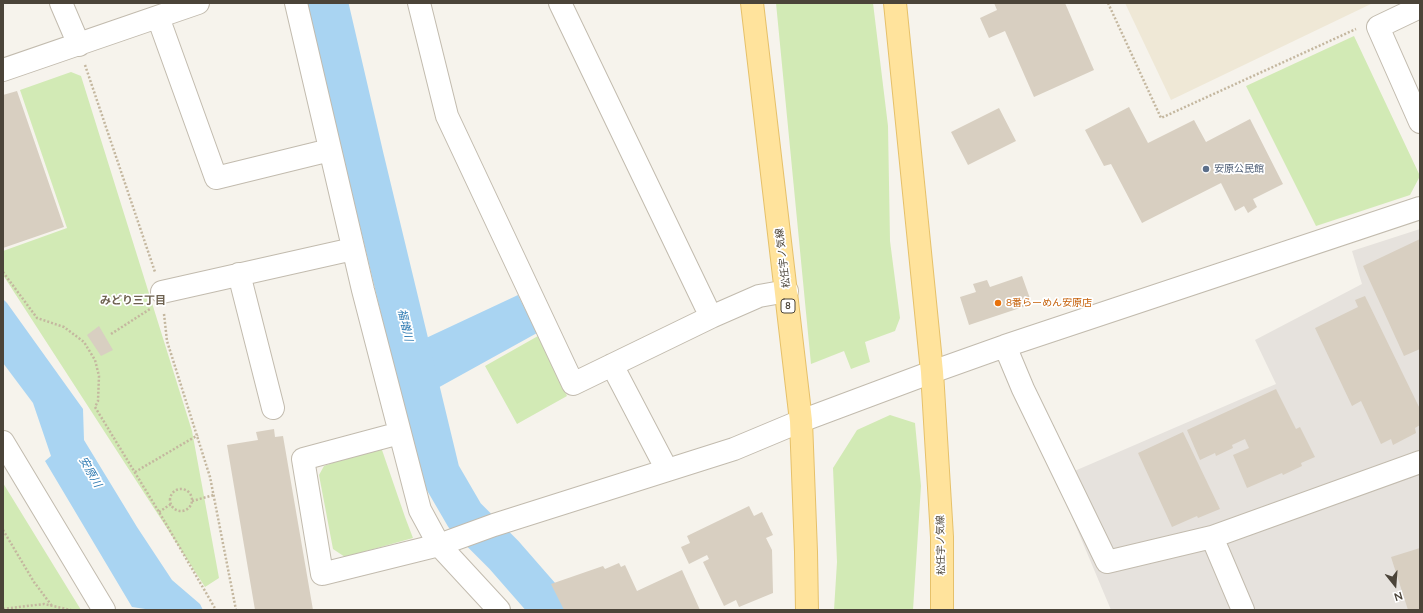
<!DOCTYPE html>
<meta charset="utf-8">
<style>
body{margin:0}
#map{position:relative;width:1423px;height:613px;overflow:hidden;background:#f6f3ec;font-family:Mulish,sans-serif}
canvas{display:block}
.frame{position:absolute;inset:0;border:4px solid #4b4439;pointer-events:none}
.north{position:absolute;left:1375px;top:565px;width:40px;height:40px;-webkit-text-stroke:3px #fff;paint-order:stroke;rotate:163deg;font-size:11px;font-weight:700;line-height:16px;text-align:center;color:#4b4439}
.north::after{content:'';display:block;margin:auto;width:14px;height:18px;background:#4b4439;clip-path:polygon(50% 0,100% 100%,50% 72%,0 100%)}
</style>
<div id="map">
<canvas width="1423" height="613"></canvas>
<div class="frame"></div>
<div class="north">N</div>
</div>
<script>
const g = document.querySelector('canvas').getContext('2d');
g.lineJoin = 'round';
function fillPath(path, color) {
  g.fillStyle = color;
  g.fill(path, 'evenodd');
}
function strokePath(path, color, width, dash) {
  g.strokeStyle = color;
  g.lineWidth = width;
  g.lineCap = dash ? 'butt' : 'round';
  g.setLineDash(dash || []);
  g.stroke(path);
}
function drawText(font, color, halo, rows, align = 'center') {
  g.font = font + ' Mulish,"Noto Sans JP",sans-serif';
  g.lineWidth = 3.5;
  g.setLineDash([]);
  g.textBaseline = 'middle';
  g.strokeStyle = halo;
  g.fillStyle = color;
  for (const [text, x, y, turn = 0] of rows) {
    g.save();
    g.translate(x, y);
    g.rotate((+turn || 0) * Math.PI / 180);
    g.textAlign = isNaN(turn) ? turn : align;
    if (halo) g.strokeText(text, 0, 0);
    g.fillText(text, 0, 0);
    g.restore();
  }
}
fillPath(new Path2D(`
 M1420 229V610H1111L1056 479 1276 384 1255 340 1362 284 1352 251Z`), '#e6e2dd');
fillPath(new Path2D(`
 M1125 3H1373L1171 100Z`), '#efe8d6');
fillPath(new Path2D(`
 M776 3H873L888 126 890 241 900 318 895 331 865 342 870 362 851 369 844 351 811 364Z
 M1354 36 1420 176 1410 195 1316 226 1246 86Z
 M71 72 81 76 192 431 219 578 205 587 3 275V251L67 228 20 90Z
 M538 336 567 396 517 424 485 366Z
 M890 415 915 423 921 486 913 610H834L837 562 833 468 857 430Z
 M374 448 382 450 405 517 413 538 345 557 333 549 319 475 324 466Z
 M3 483 81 610H3Z`), '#d2eab5');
fillPath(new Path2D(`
 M518 295 537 333 434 390 424 339Z
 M3 299 7 303 83 409 84 440 137 527 172 580 200 604 203 610H152L132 607 45 461 51 456 33 403 3 363Z`), '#a9d4f2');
strokePath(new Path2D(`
 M328 3 364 158 440 473 465 516 504 555 552 610`), '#a9d4f2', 40);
fillPath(new Path2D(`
 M994 3H1065L1094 70 1034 97 1005 31 989 38 980 18 997 10Z
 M17 91 64 227 3 248V95Z
 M1129 107 1148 143 1194 120 1206 142 1250 119 1283 184 1253 199 1257 207 1248 213 1244 206 1235 211 1221 183 1142 223 1111 164 1104 166 1085 130Z
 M999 108 1016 141 968 165 951 132Z
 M1420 239V349L1404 356 1363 266Z
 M1022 276 1032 304 969 325 960 297 976 292 973 284 987 280 990 287Z
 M1365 296 1420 409V425L1415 428 1416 433 1393 445 1391 439 1381 444 1361 401 1352 406 1315 328 1358 307 1355 300Z
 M99 326 113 350 101 356 87 335Z
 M1276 389 1296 429 1300 427 1315 457 1301 463 1302 466 1283 475 1282 473 1247 488 1233 455 1249 448 1245 439 1232 445 1233 448 1216 456 1215 453 1200 460 1187 430Z
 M274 429 275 437 283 436 313 610H255L227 445 258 440 256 432Z
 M1183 432 1220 509 1198 518 1197 516 1172 527 1138 453Z
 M749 506 754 516 762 512 773 535 766 538 772 550 773 593 739 607 736 600 724 606 703 562 709 559 707 555 689 564 681 547 690 543 687 536Z
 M1420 548V610H1408L1391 557Z
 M619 563 621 567 625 565 637 591 682 570 700 610H564L551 584 603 566 605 569Z`), '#d8cfc1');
const street = new Path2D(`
 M61 3 79 45
 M296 3 363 290 420 510 439 545 494 525 734 449 801 421 932 372 1005 346 1023 389 1107 562 1212 537 1243 610
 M419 3 447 116 573 384 711 317 759 296 787 291
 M560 3 711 317
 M1420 7 1378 27 1420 122
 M158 17 216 178 330 150
 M3 70 198 3
 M239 274 273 408
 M162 292 353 249
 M1005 346 1420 208
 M612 365 667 470
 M400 433 303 459 322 574 439 545 499 610
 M3 442 104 610
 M1212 537 1420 462`);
const primary = new Path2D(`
 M752 3 801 421 806 552 807 610
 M895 3 932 372 942 537V610`);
strokePath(street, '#c2bbae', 24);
strokePath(primary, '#e6c16a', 24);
strokePath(new Path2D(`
 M1108 3 1161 118 1356 29
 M85 65 155 272
 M3 272 37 318 64 327 84 342 95 360 99 376 98 401 95 407 162 517 216 610
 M164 314 167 341 210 477 236 610
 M111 334 150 309
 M135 472 198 435
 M170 500a11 11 0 1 1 22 0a11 11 0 1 1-22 0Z
 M192 501 214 495
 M159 512 171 504
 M3 530 34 582 52 606
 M3 609 44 604 71 610`), '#c4b79f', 2.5, [2, 2]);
strokePath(street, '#fff', 22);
strokePath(primary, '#ffe39c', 22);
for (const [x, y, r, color] of [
 [1206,169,4,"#5c6f8a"],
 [998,303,4,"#e8710a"]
]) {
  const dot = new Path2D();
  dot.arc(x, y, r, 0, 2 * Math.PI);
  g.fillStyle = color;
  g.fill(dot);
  strokePath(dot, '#fff', 1.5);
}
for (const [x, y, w] of [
 [788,306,14]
]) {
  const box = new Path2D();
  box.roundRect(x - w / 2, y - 7, w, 14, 3);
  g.fillStyle = '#fff';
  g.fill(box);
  strokePath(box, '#4b4439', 1);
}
drawText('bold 9px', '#4b4439', null, [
 ["8",788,306]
]);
drawText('10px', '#4e5e75', '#fff', [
 ["安原公民館",1214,169]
], 'left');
drawText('10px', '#4b4439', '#fff', [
 ["松任宇ノ気線",783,258,-97],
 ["松任宇ノ気線",941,545,-91]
]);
drawText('10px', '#c56008', '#fff', [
 ["8番らーめん安原店",1006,303]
], 'left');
drawText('bold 11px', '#6e6250', '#fff', [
 ["みどり三丁目",133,301]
]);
drawText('italic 11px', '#2e7ab2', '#fff', [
 ["福増川",405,325,77],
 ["安原川",90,472,60]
]);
</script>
